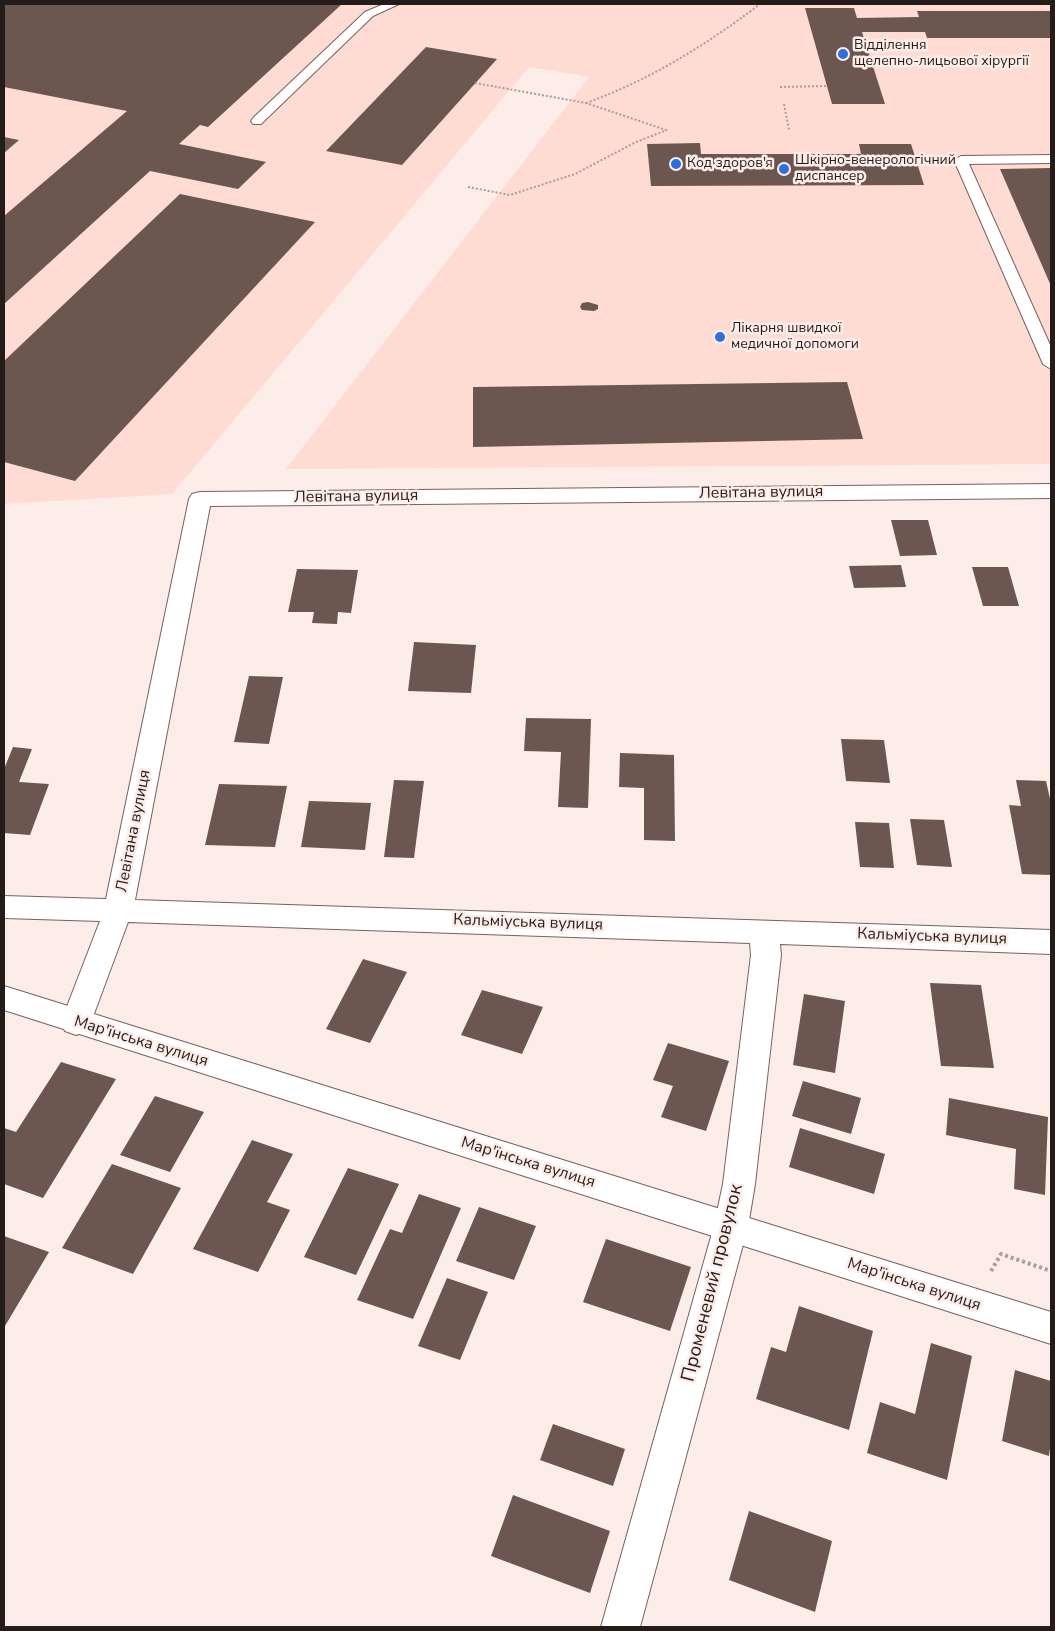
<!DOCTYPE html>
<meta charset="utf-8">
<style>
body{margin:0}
#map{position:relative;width:1055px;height:1631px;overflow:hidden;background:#fdede9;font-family:"Nunito Sans",sans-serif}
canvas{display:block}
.frame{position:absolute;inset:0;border:5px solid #251c1a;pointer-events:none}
</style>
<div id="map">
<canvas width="1055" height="1631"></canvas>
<div class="frame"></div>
</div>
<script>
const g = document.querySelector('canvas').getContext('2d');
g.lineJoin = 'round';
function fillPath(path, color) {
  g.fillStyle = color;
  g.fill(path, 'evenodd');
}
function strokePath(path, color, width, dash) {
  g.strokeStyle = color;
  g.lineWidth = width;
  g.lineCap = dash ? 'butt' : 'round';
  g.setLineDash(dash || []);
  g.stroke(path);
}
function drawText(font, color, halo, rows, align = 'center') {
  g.font = font + ' "Nunito Sans",sans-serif';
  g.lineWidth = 5;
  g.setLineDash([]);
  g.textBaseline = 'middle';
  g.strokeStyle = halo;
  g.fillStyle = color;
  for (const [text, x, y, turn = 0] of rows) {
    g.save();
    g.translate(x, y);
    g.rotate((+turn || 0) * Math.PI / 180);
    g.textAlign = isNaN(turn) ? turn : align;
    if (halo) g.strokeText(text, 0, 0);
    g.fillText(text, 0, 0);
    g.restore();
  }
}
fillPath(new Path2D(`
 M4 4H1051V464L286 469 589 77 529 67 172 494 4 504Z`), '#fedcd4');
fillPath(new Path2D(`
 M4 4H342L208 127 200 125 179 144 266 162 238 189 150 171 4 304V216L127 111 4 87Z
 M805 8H854L857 18 919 17 917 11H1051V38H927L925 32H862L885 104H832Z
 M426 47 497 59 402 165 326 151Z
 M4 137 19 140 4 153Z
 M700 143 701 154H861L859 144H911L924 185 651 186 647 144Z
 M1051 168V286L1000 169Z
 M180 194 315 222 75 481 4 462V361Z
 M588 302 598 305V309L594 311 582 310 580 307 582 303Z
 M847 382 863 439 473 447V387Z
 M891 520H928L937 555 900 556Z
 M901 565 906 587 854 588 849 566Z
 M972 567H1008L1019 606H983Z
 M297 569 358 570 351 613 338 612 337 624 312 623 314 612H288Z
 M414 642 476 645 471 693 408 691Z
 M249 676 283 677 269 744 234 742Z
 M526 718 591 719 588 808 558 807 561 752 524 751Z
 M841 739 884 740 890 783 846 781Z
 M13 747 32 749 19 782 49 784 30 835 4 833V769Z
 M620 753 674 755 675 841 644 840V788L619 787Z
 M394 780 424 781 414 858 384 857Z
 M1016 780 1046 781 1051 803V875L1022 874 1009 805 1021 806Z
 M219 784 287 786 275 847 205 845Z
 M309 801 371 803 365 850 301 847Z
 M910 819 944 820 952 867 917 865Z
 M855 822 889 823 894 868 860 867Z
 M363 959 407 972 370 1043 326 1029Z
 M930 983 981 985 994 1068 941 1066Z
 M482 990 543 1007 522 1054 461 1035Z
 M804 994 845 1001 835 1073 793 1065Z
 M668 1043 729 1061 706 1131 661 1117 673 1086 653 1080Z
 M61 1062 116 1079 43 1198 4 1184V1128L16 1132Z
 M803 1081 861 1098 851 1134 792 1116Z
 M155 1096 204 1112 170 1172 120 1155Z
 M949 1098 1048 1117 1045 1195 1014 1189 1016 1149 946 1135Z
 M800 1128 885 1154 874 1194 789 1167Z
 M252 1140 293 1154 267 1202 290 1210 258 1272 193 1249Z
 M112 1164 181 1188 133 1274 62 1248Z
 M348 1168 399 1184 356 1275 304 1257Z
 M419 1194 461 1208 413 1319 357 1300 390 1229 402 1233Z
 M479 1207 536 1226 514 1280 456 1261Z
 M4 1236 49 1252 5 1326H4Z
 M606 1239 691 1267 670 1331 583 1302Z
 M447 1278 488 1292 460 1360 418 1346Z
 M799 1306 873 1331 849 1430 756 1399 771 1347 786 1352Z
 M931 1343 972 1356 947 1480 867 1453 880 1402 915 1414Z
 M1015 1370 1051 1381V1440L1049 1456 1002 1441Z
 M553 1424 625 1449 613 1486 540 1460Z
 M513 1495 610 1531 590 1593 491 1556Z
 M749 1511 832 1541 815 1612 729 1580Z`), '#6b5650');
const service = new Path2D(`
 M384 4H399L373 16 261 124H253L251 121 253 118 365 12Z
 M1051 155V163L969 164 1051 347V369L1043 364 954 160 961 156Z`);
const minor = new Path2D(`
 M1051 484V498L210 506 135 900 1051 930V954L780 944 781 955 755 1184 748 1226 640 1627H601L714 1226 723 1184 751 955 750 943 128 922 91 1022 87 1031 76 1035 65 1031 61 1022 100 921 4 918V896L106 899 189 499 192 494 200 492Z`);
const tertiary = new Path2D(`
 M4 986 1051 1312V1344L4 1010Z`);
strokePath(service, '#78615c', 2);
strokePath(minor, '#78615c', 2);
strokePath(tertiary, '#78615c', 2);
strokePath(new Path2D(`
 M475 83 586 103 666 130
 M780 87 827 86
 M586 103C650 80 706 45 760 4
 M784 104 789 130
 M468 187 510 195 575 174 636 142 667 130`), '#aa9c99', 2, [2, 2]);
strokePath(new Path2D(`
 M991 1271 1001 1254 1051 1271`), '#aa9c99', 4, [3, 3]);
fillPath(service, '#fff');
fillPath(minor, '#fff');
fillPath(tertiary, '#fff');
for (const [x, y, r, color] of [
 [843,54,6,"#2c70dc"],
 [676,164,6,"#2c70dc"],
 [784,169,6,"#2c70dc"],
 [720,337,6,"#2c70dc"]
]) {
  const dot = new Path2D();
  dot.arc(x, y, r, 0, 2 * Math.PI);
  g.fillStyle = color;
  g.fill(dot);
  strokePath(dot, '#fdede9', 2);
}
drawText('14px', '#251c1a', '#fdede9', [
 ["Відділення",854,46],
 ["щелепно-лицьової хірургії",854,62],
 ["Шкірно-венерологічний",795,161],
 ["диспансер",795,177],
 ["Код здоров'я",687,164],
 ["Лікарня швидкої",731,329],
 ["медичної допомоги",731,345]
], 'left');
drawText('16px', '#251c1a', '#fdede9', [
 ["Левітана вулиця",761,493,-1],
 ["Левітана вулиця",356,497,-1],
 ["Левітана вулиця",134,831,-79],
 ["Кальміуська вулиця",528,923,2],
 ["Кальміуська вулиця",932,937,2],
 ["Мар'їнська вулиця",141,1042,17],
 ["Мар'їнська вулиця",528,1163,17],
 ["Мар'їнська вулиця",914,1285,18]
]);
drawText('19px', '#251c1a', '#fdede9', [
 ["Променевий провулок",713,1283,-76]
]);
</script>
